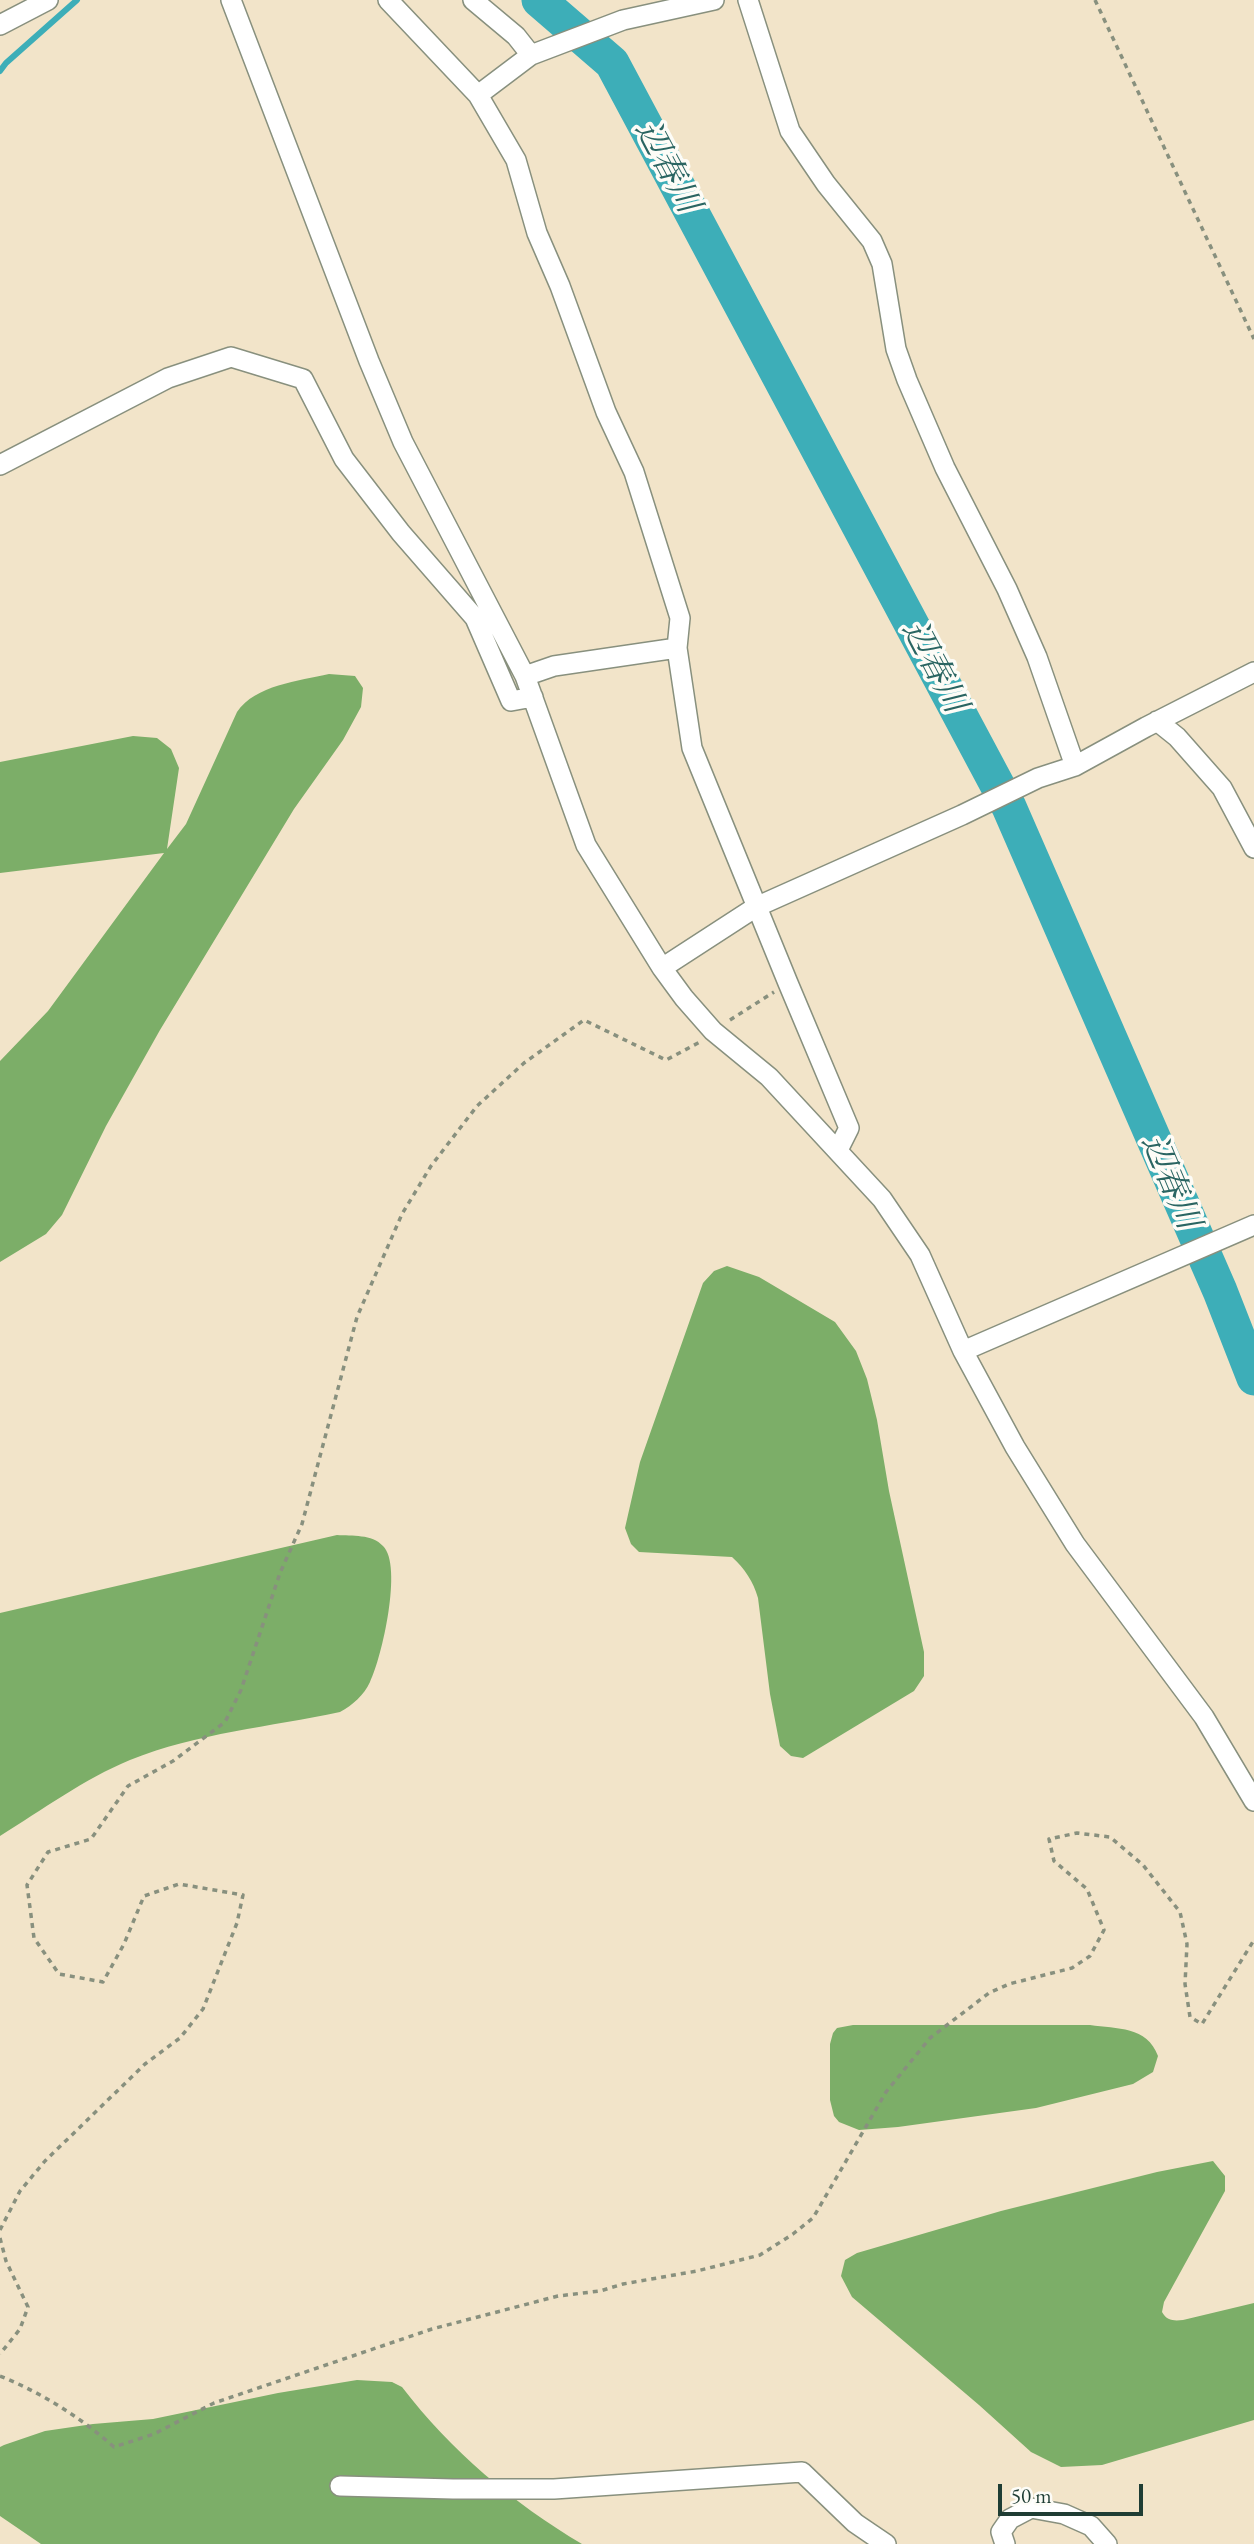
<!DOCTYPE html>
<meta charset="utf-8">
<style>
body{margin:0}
#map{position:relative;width:1254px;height:2544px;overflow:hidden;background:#f2e4c9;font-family:"EB Garamond",serif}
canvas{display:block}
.scale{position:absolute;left:998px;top:2484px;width:145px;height:32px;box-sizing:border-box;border:4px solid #1f3d34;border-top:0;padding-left:9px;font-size:21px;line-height:24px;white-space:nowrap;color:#1f3d34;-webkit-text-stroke:5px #fdfcf7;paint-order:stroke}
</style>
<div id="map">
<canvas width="1254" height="2544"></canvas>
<div class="scale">50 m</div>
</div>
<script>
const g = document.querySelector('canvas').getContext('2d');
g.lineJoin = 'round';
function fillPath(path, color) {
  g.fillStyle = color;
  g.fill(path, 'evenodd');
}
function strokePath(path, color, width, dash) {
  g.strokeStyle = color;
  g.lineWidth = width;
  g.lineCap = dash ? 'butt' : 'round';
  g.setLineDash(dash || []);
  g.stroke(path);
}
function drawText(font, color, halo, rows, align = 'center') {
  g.font = font + ' "EB Garamond","Noto Serif JP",serif';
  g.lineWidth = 7;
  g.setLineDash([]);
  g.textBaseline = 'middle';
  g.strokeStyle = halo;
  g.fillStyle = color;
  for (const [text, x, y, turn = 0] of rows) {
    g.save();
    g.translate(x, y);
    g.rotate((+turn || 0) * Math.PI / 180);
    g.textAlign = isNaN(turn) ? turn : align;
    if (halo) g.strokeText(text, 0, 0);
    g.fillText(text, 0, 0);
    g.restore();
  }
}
fillPath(new Path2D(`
 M329 674 355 676 363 688 361 707 343 740 294 809 160 1030 106 1126 62 1215 46 1234 0 1262V1061L48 1011 164 853 0 873V762L133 736 157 738 171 749 179 768 167 849 186 824 237 712C255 685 299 681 329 674Z
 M727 1266 759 1277 835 1322 856 1351 867 1379 877 1420 889 1491 924 1652V1676L914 1691 803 1758 791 1756 780 1746 770 1694 758 1598C753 1581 745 1569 732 1557L639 1552 631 1544 625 1528 640 1462 703 1283 714 1271Z
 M337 1535C352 1536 372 1534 383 1546 403 1565 382 1658 370 1682 364 1695 353 1705 340 1712 270 1727 197 1733 130 1760 84 1779 42 1810 0 1836V1613Z
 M1090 2025C1117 2029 1147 2026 1158 2056L1153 2072 1133 2084 1036 2108 898 2127 859 2130 839 2122 834 2116 830 2100V2044L833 2033 837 2028 853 2025Z
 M1213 2161 1225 2176V2191L1164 2302 1162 2312C1167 2321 1174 2321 1183 2320L1254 2303V2420L1102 2465 1061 2467 1031 2452 979 2405 852 2297 841 2276 845 2260 857 2253 1001 2211 1157 2172Z
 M357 2380 392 2382 402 2387C451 2451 513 2503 582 2544H41L0 2516V2447L4 2445 45 2431 93 2424 153 2419 278 2393Z`), '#7cae68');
strokePath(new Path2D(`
 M0 71 6 63 77 0`), '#3daeb8', 6);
strokePath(new Path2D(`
 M539 0 612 63 1009 807 1220 1291 1254 1378`), '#3daeb8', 35);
const minor = new Path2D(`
 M231 0 369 361 403 442 525 676 586 845 662 968 684 998 713 1031 769 1077 882 1199 920 1255 963 1351 1015 1447 1075 1544 1204 1717 1254 1801
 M388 0 478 95 516 160 537 233 560 286 606 412 634 472 680 618 677 648 692 748 788 983 849 1128 838 1150
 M473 0 516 36 531 55
 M748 0 790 131 826 184 872 241 882 264 896 349 907 380 945 468 1007 589 1037 657 1075 766
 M0 25 48 0
 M478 95 531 55 623 20 714 0
 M0 465 168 378 231 357 303 379 344 459 401 533 475 618 511 701 533 697
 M525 676 554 666 677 648
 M1157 721 1177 737 1222 788 1254 848
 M662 968 756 907 962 815 1038 778 1075 766 1146 727 1254 672
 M963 1351 1254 1225
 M340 2486 453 2489H554L802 2472 855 2523 886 2544
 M1005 2544 1001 2532 1010 2519 1031 2508 1064 2514 1091 2526 1107 2544`);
strokePath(minor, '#88907e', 22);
strokePath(new Path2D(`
 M1095 0 1254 339
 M730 1020 774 992
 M0 2230 20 2191 45 2161 145 2064 180 2038 203 2009 237 1923 243 1895 179 1884 144 1896 124 1944 103 1982 59 1974 34 1938 27 1885 48 1852 91 1839 128 1786 173 1761 225 1722 241 1690 280 1573 302 1524 357 1317 402 1214 431 1166 477 1106 524 1063 584 1020 666 1060 700 1042
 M0 2238 6 2261 28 2307 20 2329 0 2354
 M0 2376C42 2393 80 2417 114 2447L154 2434 214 2403 432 2329 558 2296 600 2291 623 2284 697 2271 760 2255 793 2234 813 2218 886 2092 930 2038 989 1993 1009 1984 1072 1968 1090 1956 1104 1930 1087 1889 1054 1861 1049 1839 1077 1833 1110 1837 1143 1865 1180 1912 1187 1944 1185 1984 1190 2017 1202 2024 1254 1940`), '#88907e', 3.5, [5, 5]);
strokePath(minor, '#fff', 19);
drawText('italic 33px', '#2a6562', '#fdfcf7', [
 ["辺春川",667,167,62],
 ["辺春川",934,667,62],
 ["辺春川",1170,1182,67]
]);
</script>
